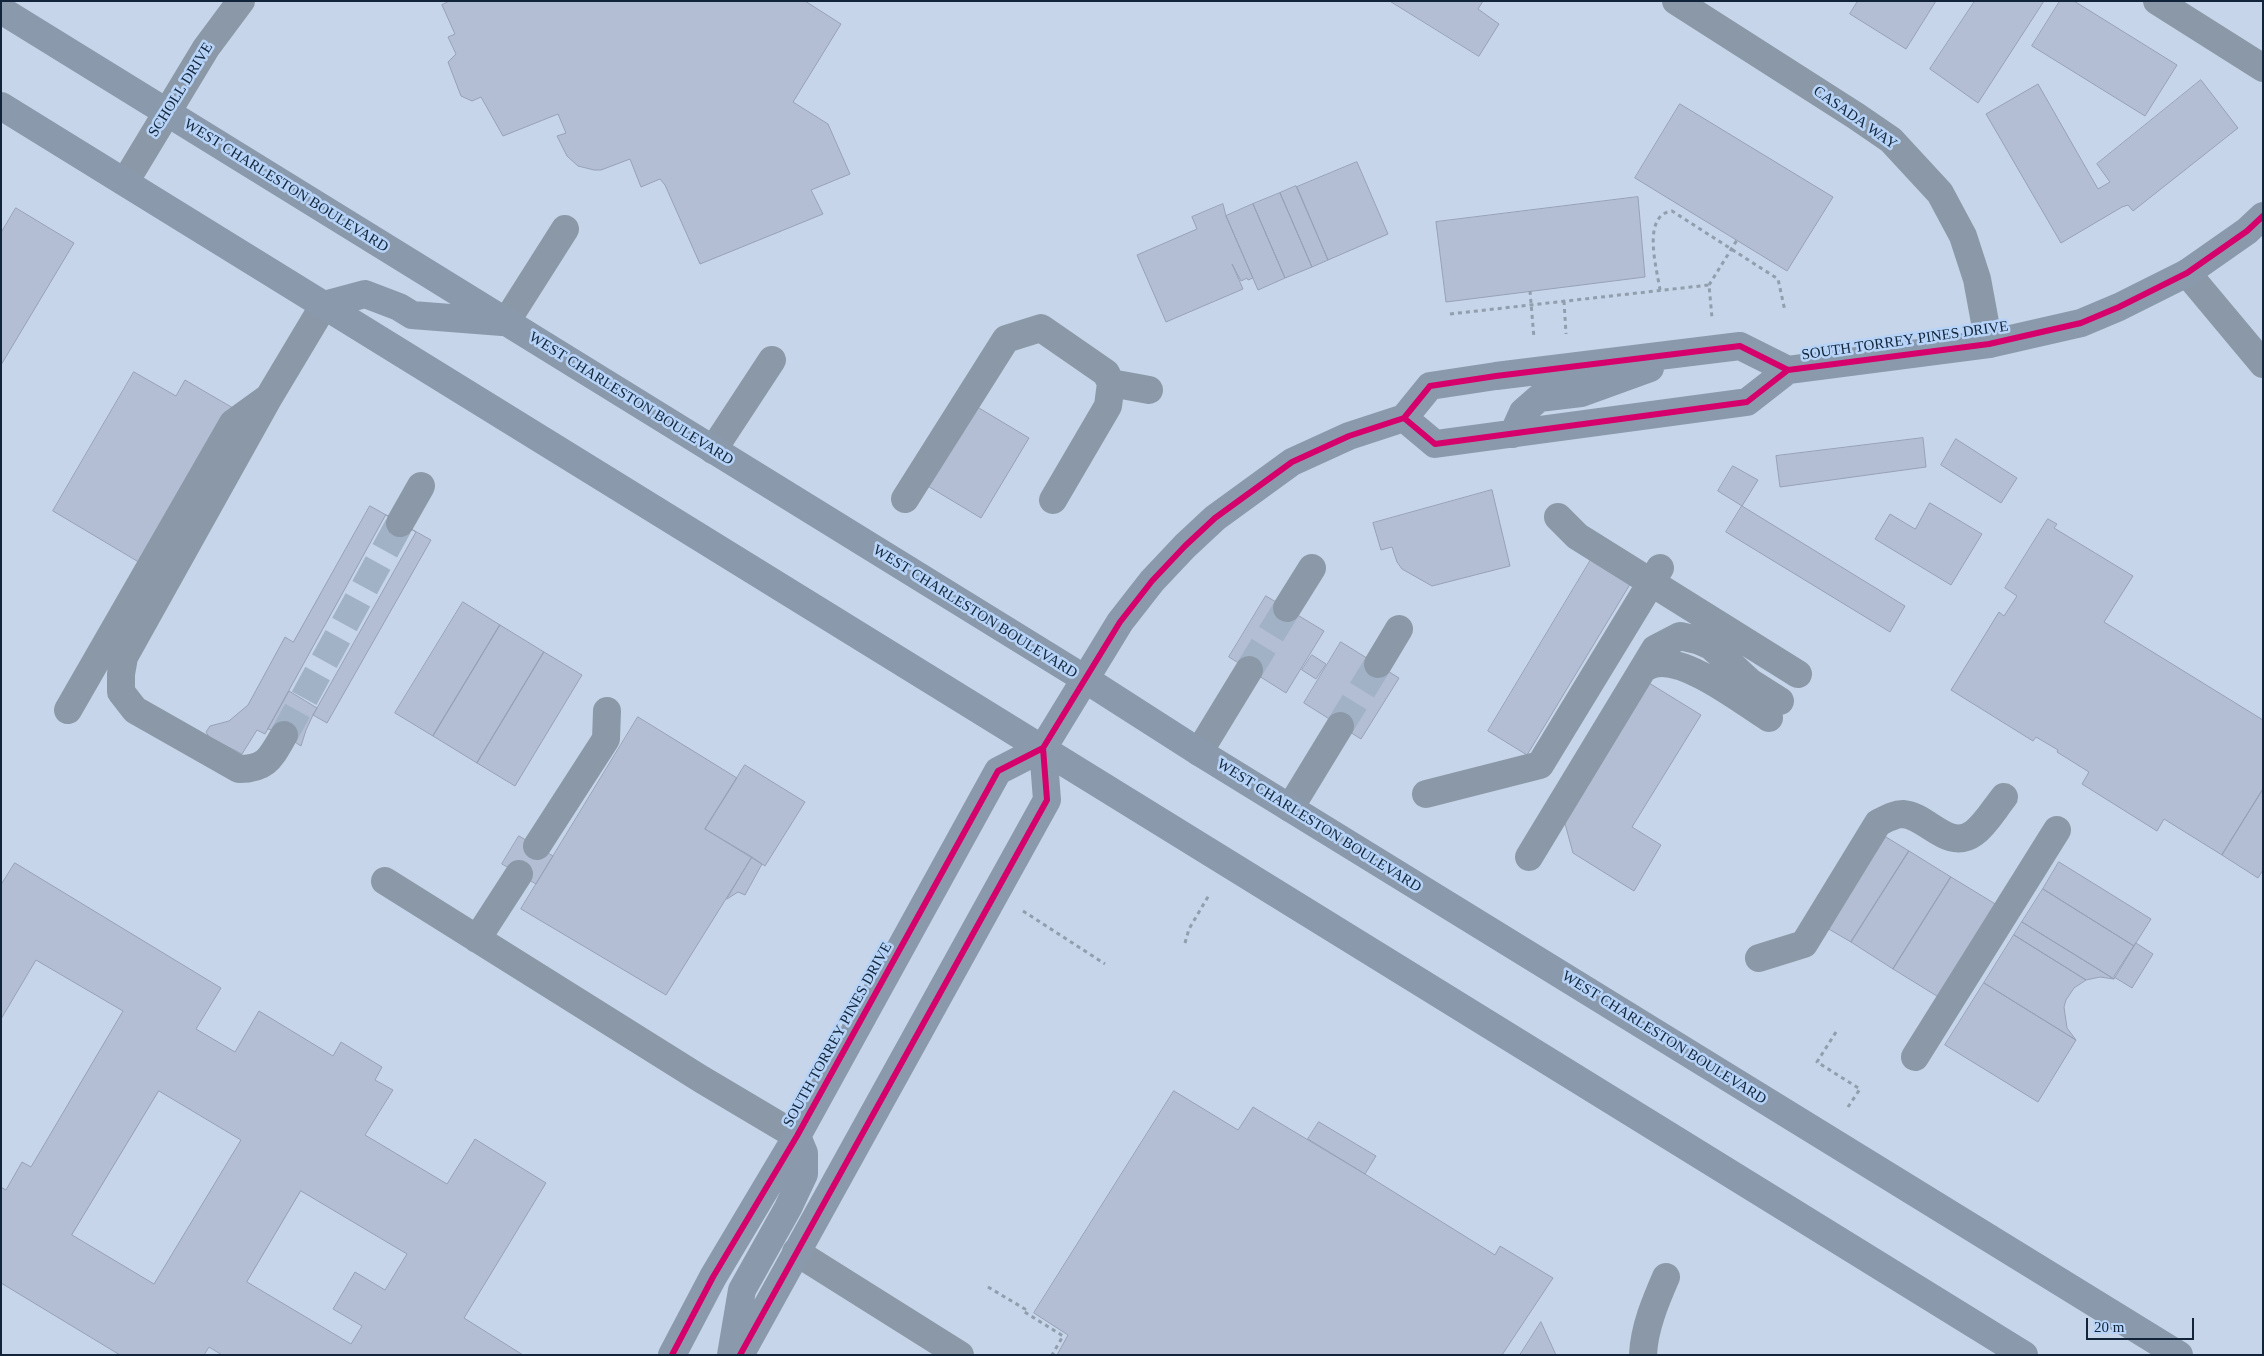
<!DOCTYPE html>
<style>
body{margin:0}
#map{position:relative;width:2264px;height:1356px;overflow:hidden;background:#c6d5e9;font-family:"Times New Roman",serif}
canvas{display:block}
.frame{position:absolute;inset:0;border:2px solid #11243a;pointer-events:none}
.scale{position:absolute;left:2086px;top:1318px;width:108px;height:22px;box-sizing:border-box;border:2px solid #11243a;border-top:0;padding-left:6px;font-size:15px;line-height:18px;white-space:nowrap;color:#11243a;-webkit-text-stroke:4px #b7d4f8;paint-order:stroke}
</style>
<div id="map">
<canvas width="2264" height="1356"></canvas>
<div class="frame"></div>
<div class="scale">20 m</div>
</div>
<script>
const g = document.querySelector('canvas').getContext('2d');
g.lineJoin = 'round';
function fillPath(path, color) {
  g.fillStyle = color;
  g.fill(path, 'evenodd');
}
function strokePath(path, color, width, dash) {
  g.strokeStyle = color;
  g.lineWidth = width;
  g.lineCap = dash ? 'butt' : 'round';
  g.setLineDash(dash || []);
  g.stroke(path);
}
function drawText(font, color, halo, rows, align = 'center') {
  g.font = font + ' "Times New Roman",serif';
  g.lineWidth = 5;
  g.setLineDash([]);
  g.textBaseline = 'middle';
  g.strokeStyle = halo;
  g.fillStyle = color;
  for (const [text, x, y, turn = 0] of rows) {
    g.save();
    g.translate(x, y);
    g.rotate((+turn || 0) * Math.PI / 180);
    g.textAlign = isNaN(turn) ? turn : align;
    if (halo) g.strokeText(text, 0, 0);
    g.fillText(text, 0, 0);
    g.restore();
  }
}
const building = new Path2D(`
 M450 1H805L841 24 793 102 828 124 850 174 811 190 823 214 700 264 665 185 660 179 641 187 630 159 601 170H594L578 166 567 156 557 136 566 133 558 114 503 136 481 97 472 101 461 96 448 62 456 54 448 37 455 34 442 5Z
 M1390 1H1483L1478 9 1499 24 1479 56Z
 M1858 1H1936L1906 49 1850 14Z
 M1975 1H2044L1978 103 1930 69Z
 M2060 1H2074L2177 65 2145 116 2032 46Z
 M2201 80 2238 128 2133 211 2128 205 2122 207 2061 243 1986 114 2038 84 2098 189 2110 182 2097 164Z
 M1680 104 1833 197 1787 271 1635 178Z
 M1357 162 1388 234 1328 260 1297 187Z
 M1296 186 1328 260 1312 267 1280 193Z
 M1280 193 1312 267 1285 278 1253 204Z
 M1638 197 1645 277 1446 302 1436 222Z
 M1223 204 1226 216 1253 278 1248 280 1247 278 1241 281 1232 264 1243 289 1166 322 1137 255 1197 229 1192 217Z
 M1253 204 1285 278 1258 290 1226 216Z
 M16 208 74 243 1 365V233Z
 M134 372 176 396 185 380 233 408 142 564 53 511Z
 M964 399 1029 438 981 518 916 479Z
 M1923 438 1926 467 1780 487 1776 456Z
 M1956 439 2017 478 2001 503 1941 465Z
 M1733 466 1758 480 1742 506 1718 491Z
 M1492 490 1510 566 1432 586 1402 569 1397 562 1392 547 1381 550 1373 523Z
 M1930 503 1982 534 1951 585 1875 539 1890 514 1915 529Z
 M370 506 431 540 327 723 313 715 317 708 289 691 265 734 257 730 242 754 209 737 206 732 210 726 229 721 248 705 285 637 293 642Z
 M1742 506 1905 606 1890 632 1726 532Z
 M386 515 416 532 313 715 306 730 301 746 279 732 268 729Z
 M2048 519 2057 524 2054 528 2133 576 2104 622 2263 720V789L2222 855 2164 819 2157 831 2082 784 2089 772 2057 752 2058 750 2036 737 2033 741 1951 690 1999 612 2004 616 2017 596 2005 588Z
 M1592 558 1632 581 1527 755 1488 731Z
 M1266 596 1324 631 1286 693 1229 657Z
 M463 602 500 625 433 736 395 713Z
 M500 625 544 652 477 763 433 736Z
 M1341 642 1399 678 1361 739 1304 703Z
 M544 652 582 675 515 786 477 763Z
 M1312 655 1326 664 1316 679 1302 670Z
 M1649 683 1701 715 1632 827 1661 845 1634 891 1573 853 1564 820Z
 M638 717 737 778 705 829 752 857 666 995 521 909Z
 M745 765 805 802 765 866 705 829Z
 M2263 789V870L2258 878 2222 855Z
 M519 836 553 856 536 884 502 864Z
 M1886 837 1909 851 1851 942 1827 928Z
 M1909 851 1951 877 1893 969 1851 942Z
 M752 857 762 864 745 895 738 892 727 899Z
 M2059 862 2151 919 2134 946 2043 889Z
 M15 863 221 988 196 1029 235 1052 259 1011 333 1056 341 1042 382 1067 375 1080 393 1090 365 1135 447 1184 475 1139 546 1183 464 1318 523 1355H222L209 1347 204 1355H120L1 1283V1187L6 1190 22 1162 31 1167 123 1011 36 960 1 1019V885ZM159 1091 241 1140 154 1284 72 1235ZM301 1191 407 1254 385 1290 355 1272 333 1309 362 1326 351 1344 247 1282Z
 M1951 877 1997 905 1940 998 1893 969Z
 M2043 889 2134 946 2114 979 2022 922Z
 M2022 922 2114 979 2100 977 2086 980 2014 935Z
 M2014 935 2086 980 2074 988 2066 1000 2064 1007 2067 1028 2076 1040 1984 983Z
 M2136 943 2153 954 2132 988 2114 977Z
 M1984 983 2076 1040 2038 1102 1945 1045Z
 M1174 1091 1238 1130 1253 1107 1365 1174 1495 1255 1500 1246 1553 1278 1502 1355H1057L1068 1335 1034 1313Z
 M1319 1122 1376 1156 1365 1174 1308 1139Z
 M1541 1322 1556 1355H1520Z`);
fillPath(building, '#b3bed4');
strokePath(building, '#97a1b6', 1);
strokePath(new Path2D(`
 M1249 670 1287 608
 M1340 726 1378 664
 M284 735 400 523`), '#a2b2c6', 28, [28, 14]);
strokePath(new Path2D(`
 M1709 285 1737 240
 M1660 290C1657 269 1641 215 1672 211L1778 279 1785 311
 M1530 291 1534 338
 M1564 301 1566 334
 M1450 314 1709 285 1712 318
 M1023 911 1105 964
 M1185 943 1189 929 1209 895
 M1836 1032 1817 1062 1860 1089 1848 1107
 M988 1287 1025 1309 1023 1311 1063 1336 1052 1355`), '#919ead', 3, [4, 4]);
strokePath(new Path2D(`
 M1676 1 1856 116 1891 140 1940 193 1963 236 1977 279 1989 344
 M2157 1 2263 68
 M125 182 206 48 241 1
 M2187 273 2263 364
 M506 322 565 229
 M1111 383 1149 390
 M269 397 124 657 121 674V692L135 710 239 769C267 769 271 757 284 735
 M713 450 772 360
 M905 499 1006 339 1041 328 1106 373 1111 383 1108 406 1053 500
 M1558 517 1577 536 1798 674
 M400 523 421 486
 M1287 608 1312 568
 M1378 664 1399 629
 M1643 669C1646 667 1650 665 1654 664 1685 656 1743 702 1769 718
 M68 710 233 423 269 397 324 305
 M1199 752 1249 670
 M1426 794 1540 765 1660 568
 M1290 808 1340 726
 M537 846 606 739 607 711
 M1529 857 1655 649 1680 636 1697 640 1711 646 1750 682 1780 701
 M385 881 701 1079 797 1136
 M477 939 519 874
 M1759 958 1804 944 1878 823C1886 819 1894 814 1903 814 1928 816 1948 852 1974 833 1986 824 1995 808 2004 797
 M1915 1057 2057 830
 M796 1252 960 1355
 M1643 1355C1644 1328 1656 1300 1666 1277`), '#8b98a8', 28);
strokePath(new Path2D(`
 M1 10 1085 679 1199 752 2179 1355
 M1 106 2024 1355
 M324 305 365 294 399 307 412 315 502 322
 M1404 418 1435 444 1747 402 1788 370 1989 344 2081 323 2119 307 2187 273 2247 231 2263 216
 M1513 434 1523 412 1539 398 1581 393 1650 368
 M672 1355 713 1277 797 1136 998 771 1043 748 1120 622 1152 581 1185 546 1215 518 1292 462 1349 436 1404 418 1430 386 1496 376 1740 346 1788 370
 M731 1355 742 1290 788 1208 804 1174V1153L797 1136
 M740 1355 1047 800 1043 748`), '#8a9aac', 28);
strokePath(new Path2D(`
 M1404 418 1435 444 1747 402 1788 370 1989 344 2081 323 2119 307 2187 273 2247 231 2263 216
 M672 1355 713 1277 797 1136 998 771 1043 748 1120 622 1152 581 1185 546 1215 518 1292 462 1349 436 1404 418 1430 386 1496 376 1740 346 1788 370
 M740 1355 1047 800 1043 748`), '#d6006c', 6);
drawText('15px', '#11243a', '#b7d4f8', [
 ["SCHOLL DRIVE",181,90,-58],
 ["CASADA WAY",1855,118,35],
 ["WEST CHARLESTON BOULEVARD",286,186,32],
 ["SOUTH TORREY PINES DRIVE",1905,341,-8],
 ["WEST CHARLESTON BOULEVARD",631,399,32],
 ["WEST CHARLESTON BOULEVARD",975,612,32],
 ["WEST CHARLESTON BOULEVARD",1319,826,32],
 ["SOUTH TORREY PINES DRIVE",838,1035,-61],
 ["WEST CHARLESTON BOULEVARD",1664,1038,32]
]);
</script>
